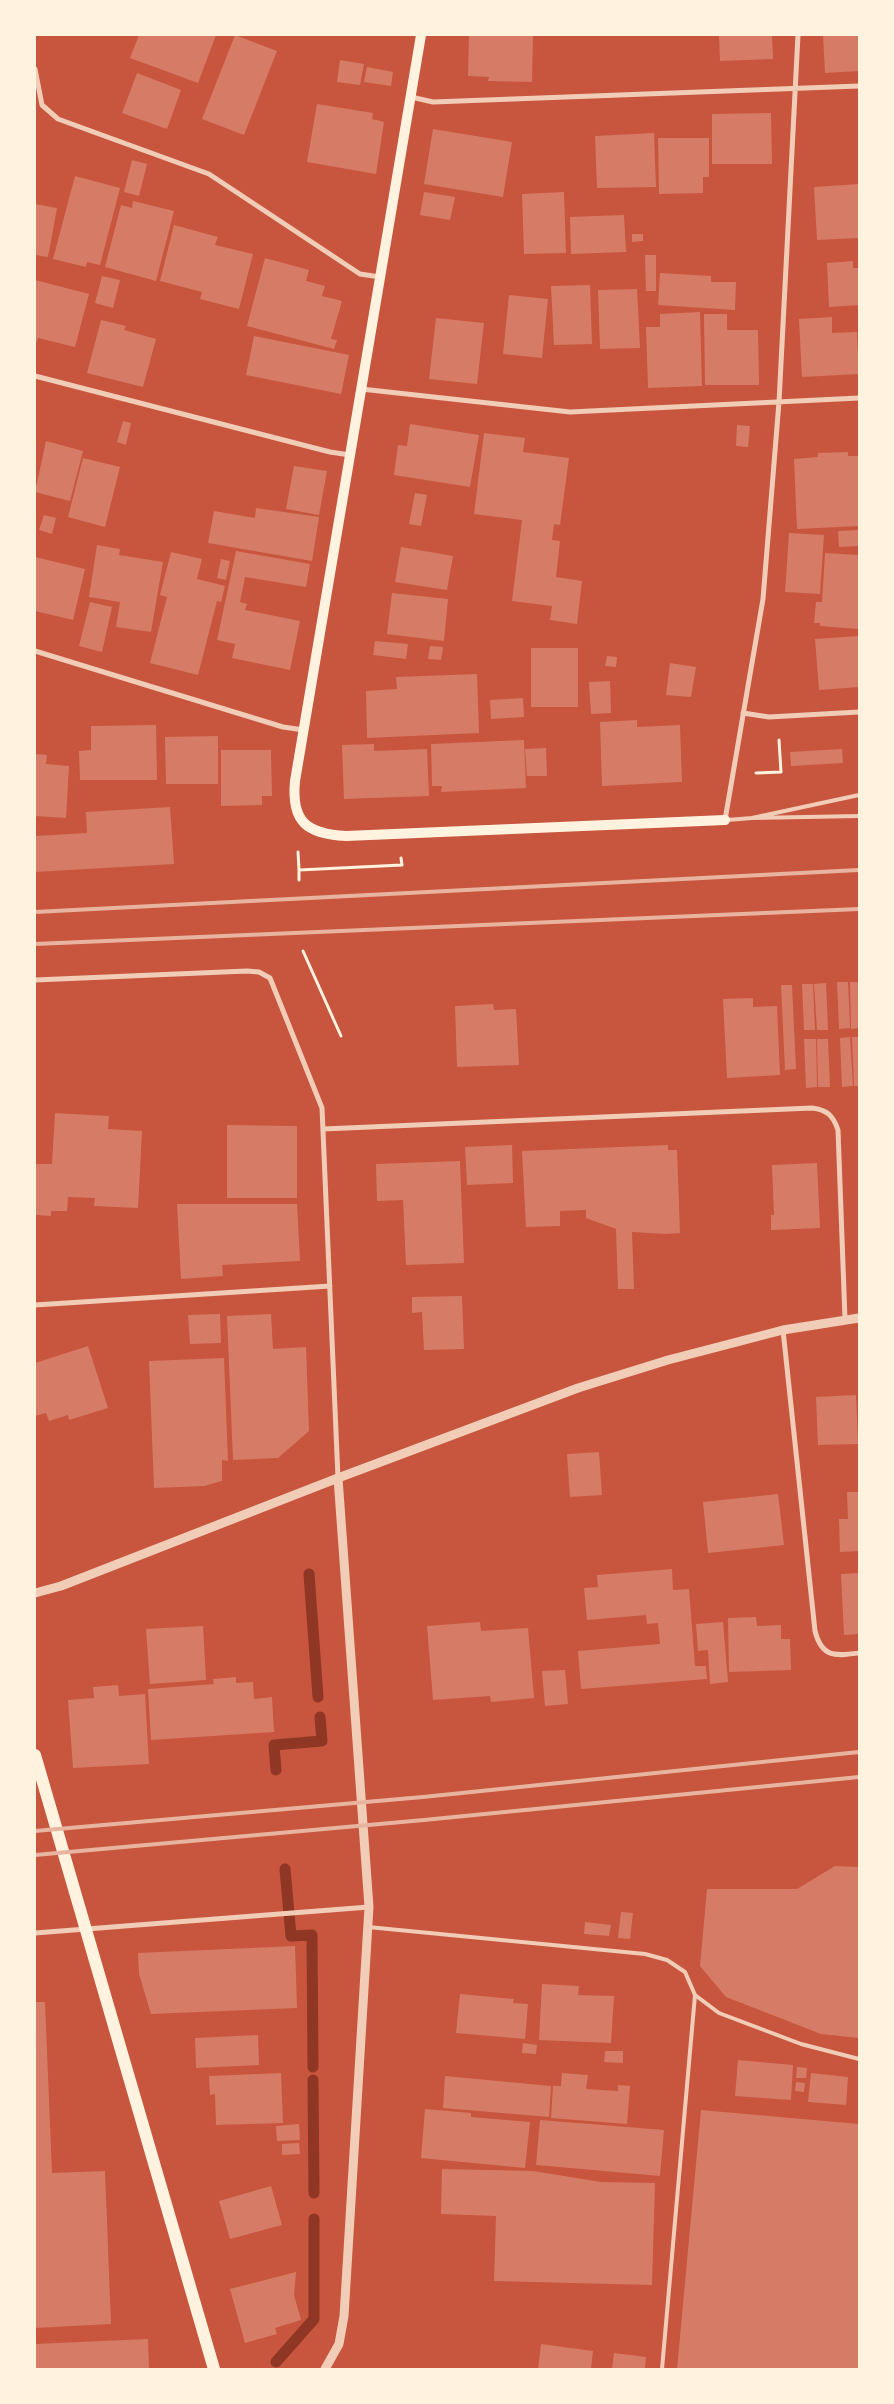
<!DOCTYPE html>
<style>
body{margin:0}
#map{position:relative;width:894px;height:2404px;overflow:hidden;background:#c8553d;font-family:"Open Sans",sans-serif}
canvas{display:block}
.frame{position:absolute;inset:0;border:36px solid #fff3e0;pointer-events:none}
</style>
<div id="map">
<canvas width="894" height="2404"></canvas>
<div class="frame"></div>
</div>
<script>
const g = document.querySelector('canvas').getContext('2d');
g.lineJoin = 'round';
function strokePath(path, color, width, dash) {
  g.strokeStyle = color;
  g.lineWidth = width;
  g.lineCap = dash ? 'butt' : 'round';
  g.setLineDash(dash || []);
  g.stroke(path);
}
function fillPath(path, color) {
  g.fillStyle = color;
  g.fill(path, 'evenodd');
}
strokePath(new Path2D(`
 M309 1574 318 1697
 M276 1770 274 1745 322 1741 320 1717
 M285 1869 291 1936 312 1935 313 2067
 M313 2080 314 2193
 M276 2362 314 2319V2219`), '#8f3625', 11);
fillPath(new Path2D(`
 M139 35H216L198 83 130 58Z
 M235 35 277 51 244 135 202 119Z
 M469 35H533L532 82 488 81 489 77 468 76Z
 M719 35H772L773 59 720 61Z
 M823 35H859V71L825 73Z
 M340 60 364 64 360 85 337 82Z
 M367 67 393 72 391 86 364 82Z
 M137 73 181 90 167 129 122 113Z
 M317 104 373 113 372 119 384 122 376 174 307 162Z
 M771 113 772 164H712V114Z
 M433 129 512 142 503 197 424 184Z
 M654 133 656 187 597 188 595 136Z
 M658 138H709V177H703V193L659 194Z
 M132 160 147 164 139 196 124 192Z
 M75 176 120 188 100 265 87 262 86 267 53 259Z
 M859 184V238L817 240 814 187Z
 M424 192 455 197 450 220 420 215Z
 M564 192 566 253 524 254 522 194Z
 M133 201 174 211 156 281 105 267 121 205 132 208Z
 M35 204 57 208 48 257 35 255Z
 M624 215 626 252 571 254 570 217Z
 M174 225 218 237 215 245 253 254 239 309 200 299 202 292 160 281Z
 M632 234H643V241L632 242Z
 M645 255H656V291H646Z
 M265 258 309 270 306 281 325 286 322 296 342 301 331 339 337 340 334 349 247 326Z
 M853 261V268H859V305L829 307 827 263Z
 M660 273 711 276V282H736L735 310 658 305Z
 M102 276 120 280 113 308 95 303Z
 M35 280 89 294 75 347 38 338 35 346Z
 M590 285 592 344 554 345 551 286Z
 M637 289 640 348 600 349 598 290Z
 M509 295 548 299 542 358 503 354Z
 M700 312 702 386 648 388 646 327H660V314Z
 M704 314H727V330H758L759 385H705Z
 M832 317V333L857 332 859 374 802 377 799 319Z
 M436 318 484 323 477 384 429 379Z
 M101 320 126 326 124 330 156 339 143 387 87 373Z
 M254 336 349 355 341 394 246 375Z
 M123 421 131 423 126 445 117 442Z
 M410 424 479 435 470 487 394 475 398 445 407 446Z
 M737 425 750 426 748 447 736 446Z
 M484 433 525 438 523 452 569 458 560 525 554 524 552 540 560 541 556 577 582 581 577 624 550 620 552 606 512 601 522 520 474 514Z
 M46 441 83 451 70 501 35 492Z
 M848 452V456H859V526L797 529 794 459 818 457V453Z
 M83 458 120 467 105 527 68 517Z
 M294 466 327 471 319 515 286 509Z
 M415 493 427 495 421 526 409 524Z
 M256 508 319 517 312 561 208 543 214 511 255 518Z
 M44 515 56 518 52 534 39 530Z
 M859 530V546L839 547 838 531Z
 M789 533 824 535 820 594 785 592Z
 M97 545 120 549 119 555 163 562 151 632 116 627 120 602 89 597Z
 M401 547 453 556 447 590 395 582Z
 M236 551 310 564 306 587 245 577 240 602 247 604 245 610 300 621 290 670 232 658 235 644 217 640Z
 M171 552 202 559 197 579 225 586 221 602 217 601 198 675 150 663 167 597 160 595Z
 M825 553 859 555 858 629 820 626V623H814L816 602H822Z
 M35 557 85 569 73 620 35 611Z
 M221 559 230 561 226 580 217 578Z
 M392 593 448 599 444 641 387 634Z
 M90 602 112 607 102 652 79 646Z
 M859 636V687L819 690 815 639Z
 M375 641 408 644 406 659 373 655Z
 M430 646 443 647 441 660 428 659Z
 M531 648H578V707H531Z
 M607 656 617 657 616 667 605 666Z
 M670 663 696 667 691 697 666 695Z
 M477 674 479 733 367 738 366 691 397 689 396 677Z
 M610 681 611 713 591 714 589 682Z
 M523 698 524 717 491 719 490 700Z
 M637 720V727L680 725 682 782 602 786 600 722Z
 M156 725 157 780H80L79 751 91 750V726Z
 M218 736V784H166L165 737Z
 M524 740 526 788 441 792 442 786H432L431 744Z
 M374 744V751L427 749 429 796 344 799 342 745Z
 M546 748 547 776H527L525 749Z
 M842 749 843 763 791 766 790 752Z
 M221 750H271L272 796H262V805L221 806Z
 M35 754 47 755 46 764 69 766 66 818 35 816Z
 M170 807 174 864 35 872V836L87 833 86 812Z
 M837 982H848L850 1028 839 1029Z
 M850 982H859V1028L851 1029Z
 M826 983 828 1030H817L814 984Z
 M802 984H813L815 1030H804Z
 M781 985H792L796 1069 785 1070Z
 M753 998V1007L777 1006 780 1075 727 1078 723 999Z
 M493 1004 494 1010 516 1009 519 1065 457 1067 455 1006Z
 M850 1037 853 1086 842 1087 840 1038Z
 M852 1037H859V1086H854Z
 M804 1039H816L817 1087 806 1088Z
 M817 1039H828L830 1087H818Z
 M55 1113 109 1116 108 1129 142 1131 138 1208 94 1206 95 1198 68 1197 67 1211H51V1216L36 1215 35 1164H52Z
 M227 1125 297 1126V1198H227Z
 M512 1145 513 1183 467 1185 465 1147Z
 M668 1145V1150H677L680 1233 666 1234 632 1232 634 1289H618L616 1229 586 1218V1210L560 1211V1226L526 1227 522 1151Z
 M460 1161 464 1263 406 1265 403 1200 377 1201 376 1164Z
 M817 1163 820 1228 771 1230V1215H774L772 1165Z
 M177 1204H297L300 1261 222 1265 223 1276 181 1279Z
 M462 1296 464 1349 424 1350 422 1312 412 1313V1297Z
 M220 1314 221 1343 190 1344 188 1315Z
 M271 1314 273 1349 306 1347 309 1431 278 1458 233 1460 227 1316Z
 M88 1346 108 1408 69 1420 68 1415 49 1421 46 1413 35 1416V1363Z
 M224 1358 228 1461 222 1460V1481L204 1486 154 1488 149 1361Z
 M856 1395 858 1444 818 1445 816 1397Z
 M599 1452 602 1495 570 1497 567 1454Z
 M847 1492H859V1551L840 1552 839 1519H848Z
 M778 1494 784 1545 708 1553 703 1502Z
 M672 1569 673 1590 689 1589 695 1666H706L707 1679 581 1689 578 1651 660 1644 658 1623 647 1624 646 1615 587 1620 584 1588 598 1587 597 1575Z
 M859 1573V1634L844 1635 841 1574Z
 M756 1617 757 1626 781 1625V1639H790L791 1670 729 1672 728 1618Z
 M480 1622 481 1631 528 1628 534 1698 491 1702 490 1696 433 1700 427 1626Z
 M723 1622 728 1682 710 1684 708 1650 698 1651 696 1624Z
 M203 1626 206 1680 150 1684 146 1629Z
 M565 1670 568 1704 545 1706 542 1671Z
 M236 1677V1683L253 1682 254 1699 272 1697 274 1732 151 1740 148 1689 214 1684 213 1679Z
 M118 1685 119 1696 145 1694 149 1764 73 1768 68 1700 94 1698 93 1687Z
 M835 1866 859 1867V2038L821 2034 726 1997 700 1966 707 1889H797Z
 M621 1912 633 1913 630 1939 618 1938Z
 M585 1922 611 1925 609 1936 584 1934Z
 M295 1946 297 2008 151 2014 139 1974 138 1953Z
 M542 1984 579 1986 578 1995 614 1996 611 2043 539 2040Z
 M460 1994 514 1999 513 2003 528 2004 525 2039 456 2033Z
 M35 2002H45L52 2173 105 2171 111 2324 35 2328Z
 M258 2035 259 2065 196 2068 195 2038Z
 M523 2043 537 2045 536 2054 522 2053Z
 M605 2051H623V2063L604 2062Z
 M738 2060 793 2065 791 2100 735 2096Z
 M797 2067 807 2068 806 2078H796Z
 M281 2073 283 2123 216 2125 215 2094 210 2095 209 2076Z
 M562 2073 588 2075 586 2089 618 2091V2085L630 2086 627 2124 551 2118 553 2086H561Z
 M811 2073 848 2077 846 2105 808 2102Z
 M445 2076 551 2086 549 2117 443 2108Z
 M796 2082 805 2083 804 2092 795 2091Z
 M425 2109 471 2113V2117L530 2122 525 2168 421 2158Z
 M701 2110 859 2124V2369H677Z
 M540 2120 664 2130 660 2176 536 2165Z
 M299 2124 300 2140 277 2141 276 2126Z
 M299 2143 300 2154 282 2155V2144Z
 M442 2169 533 2171 601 2182 655 2183 652 2285 494 2281 496 2216 441 2214Z
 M271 2186 282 2225 230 2239 219 2201Z
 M296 2272 294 2295 301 2320 275 2328 277 2334 245 2343 230 2289Z
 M148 2339 149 2369H35V2344Z
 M541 2344 593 2351 591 2369H538Z
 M614 2353 646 2357 645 2369H612Z`), '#d67c66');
strokePath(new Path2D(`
 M756 773 781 772 779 740
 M298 852 299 870
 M299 880V870L402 865 401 858
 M303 951 341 1036`), '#fff3e0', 3);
strokePath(new Path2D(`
 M859 795 752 818 859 816
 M727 820 752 818
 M368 1927 645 1954 667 1960 685 1972 695 1995 719 2013 801 2044 859 2059
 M662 2369 695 1995`), '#f1ccb7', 4);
strokePath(new Path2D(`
 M35 69 42 105 58 119 209 174 360 274 380 277
 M411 97 433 102 859 86
 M35 376 330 452 350 455
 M361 389 570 412 859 398
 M35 651 283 727 304 730
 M743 713 769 717 859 712
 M725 820 763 599 779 402 798 35
 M35 980 247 971 259 972 270 978 322 1108 338 1478
 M323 1129 812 1108C827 1110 833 1115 838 1130L845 1319
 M35 1305 330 1286
 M783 1330 815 1631C822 1658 835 1656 859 1653
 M35 1933 369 1907`), '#f1ccb7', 5);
strokePath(new Path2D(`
 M35 1593 61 1586 338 1478 578 1388 668 1360 783 1330 859 1318
 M325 2369 339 2344 344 2316 369 1907 338 1478`), '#f1ccb7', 9);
strokePath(new Path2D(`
 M421 35 295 781C291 822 307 834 346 836L725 820`), '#fff3e0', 10);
strokePath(new Path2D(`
 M35 1755 214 2369`), '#fff3e0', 12);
strokePath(new Path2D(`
 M35 912 859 870
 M35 944 859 909
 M35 1831 423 1797 859 1752
 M35 1855 424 1820 859 1777`), '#e9b49f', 4);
</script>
